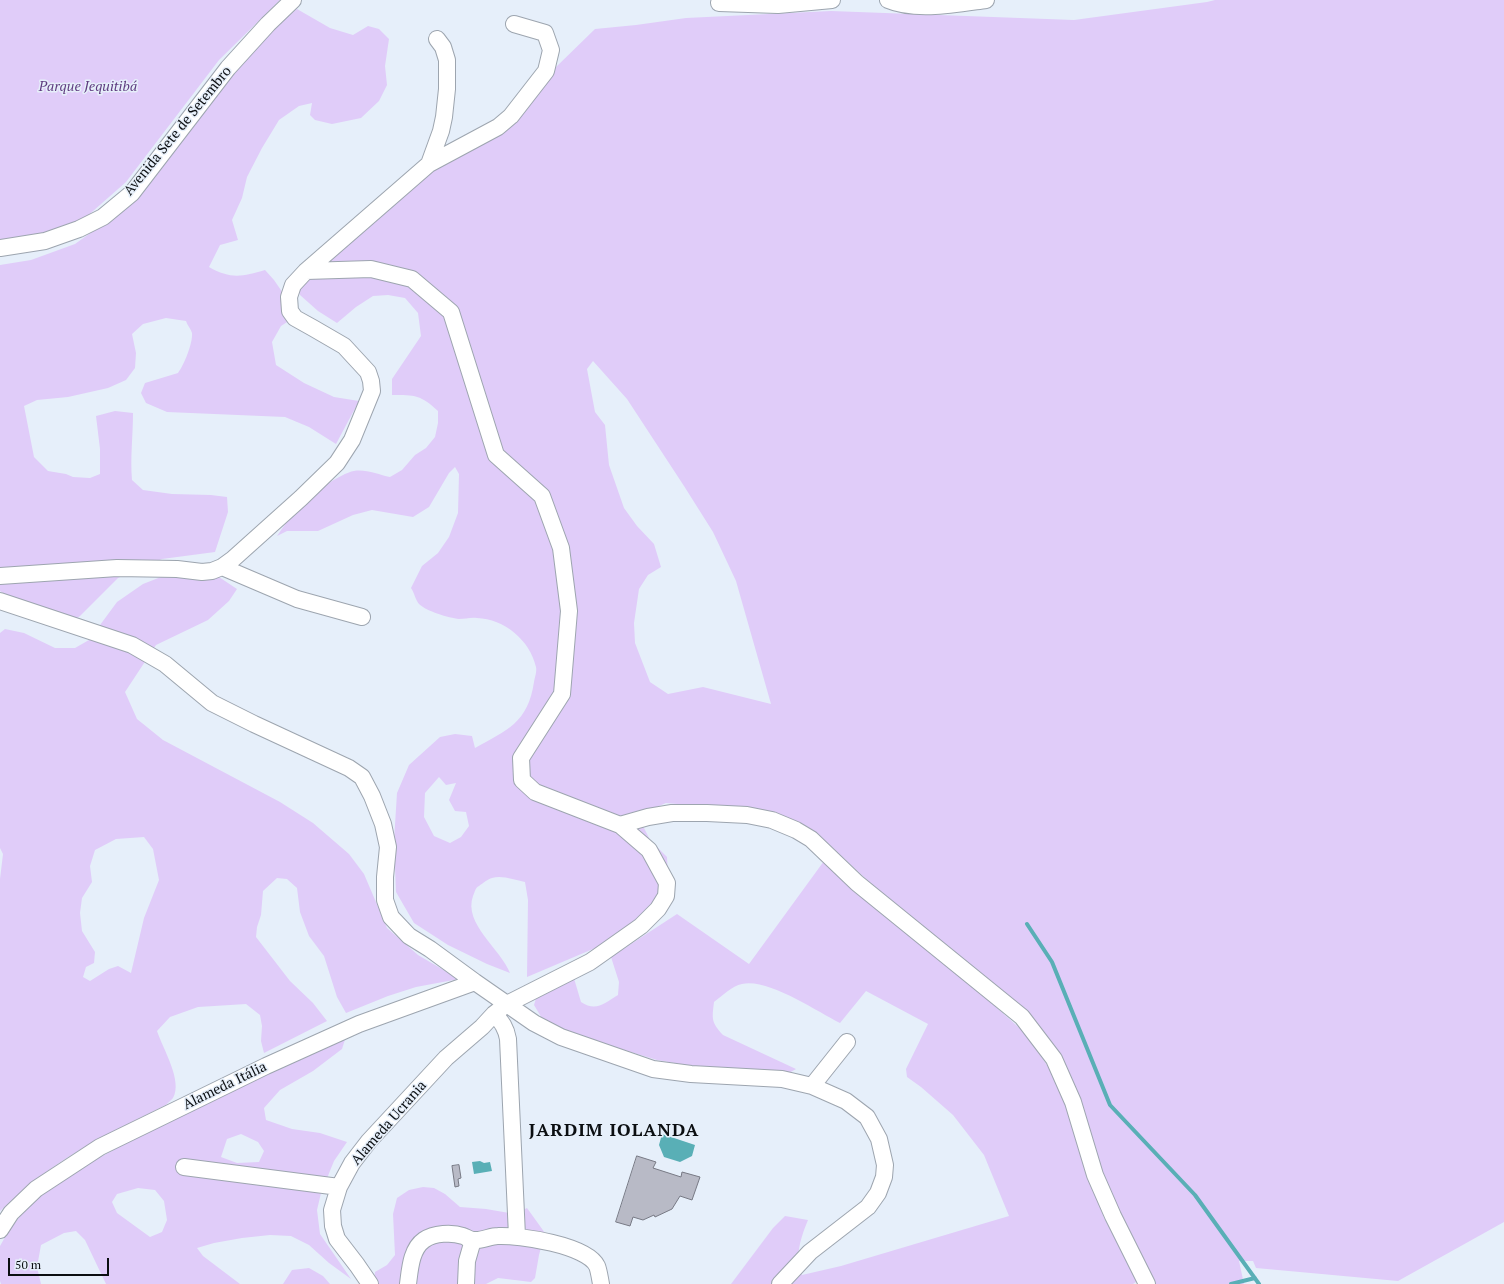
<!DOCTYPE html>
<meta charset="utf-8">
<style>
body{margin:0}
#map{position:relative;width:1504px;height:1284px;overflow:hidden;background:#e6effa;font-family:"PT Serif",serif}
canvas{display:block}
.scale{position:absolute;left:8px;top:1258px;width:101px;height:18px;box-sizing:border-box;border:2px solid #0b0e11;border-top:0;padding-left:5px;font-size:12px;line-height:14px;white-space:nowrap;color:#0b0e11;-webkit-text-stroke:3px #e6effa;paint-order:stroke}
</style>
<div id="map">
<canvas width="1504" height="1284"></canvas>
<div class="scale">50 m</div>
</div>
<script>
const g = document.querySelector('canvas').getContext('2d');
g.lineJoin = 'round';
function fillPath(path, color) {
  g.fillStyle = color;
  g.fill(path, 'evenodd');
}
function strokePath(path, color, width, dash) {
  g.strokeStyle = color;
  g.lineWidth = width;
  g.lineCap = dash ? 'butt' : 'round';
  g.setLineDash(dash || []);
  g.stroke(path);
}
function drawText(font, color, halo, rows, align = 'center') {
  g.font = font + ' "PT Serif",serif';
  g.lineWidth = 3;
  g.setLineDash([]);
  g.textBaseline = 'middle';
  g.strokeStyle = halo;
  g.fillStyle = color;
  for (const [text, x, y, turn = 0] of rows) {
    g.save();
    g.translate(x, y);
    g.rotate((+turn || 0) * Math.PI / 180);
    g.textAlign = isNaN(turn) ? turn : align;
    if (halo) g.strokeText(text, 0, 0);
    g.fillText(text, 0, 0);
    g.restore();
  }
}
fillPath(new Path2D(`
 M0 0H280L219 60 126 182 84 219 28 240 0 244Z
 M1215 0H1504V1222L1398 1281 1256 1268 1253 1261H1239L1244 1284H1154L1113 1201 1094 1153 1079 1095 1052 1044 1034 1019 880 892 821 837 781 816 756 811 666 803 645 812 642 824 650 840 667 857 668 876 659 899 636 925 600 946 527 977 528 900 525 882C515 880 502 875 492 878 488 879 483 883 479 886 475 888 475 892 473 896 463 924 501 949 510 973L487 964 448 945 414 923 396 892 394 841 397 793 409 765 440 737 455 734 472 736 475 748C507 730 528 723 534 682 535 677 537 671 536 667 530 640 504 619 477 618 471 617 465 619 459 619 449 618 426 611 419 604 416 601 414 592 411 588L422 566 438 553 449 537 458 513 459 474 455 467 449 473 429 507 413 517 372 510 353 515 318 531H287L277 536C284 526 291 515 300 506 308 496 341 473 354 471 366 469 379 475 390 477L402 470 415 455 426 448 435 437 438 423V411C421 395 415 395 392 395V379L421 336 418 313 405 298 388 295 373 296 356 307 337 323 318 311 300 295 295 279 303 269 334 236 367 212 422 175 510 124 555 68 595 29 636 25 686 18 831 11 1074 20 1207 2ZM593 361 627 399 684 486 713 532 736 581 771 704 703 687 668 694 650 682 635 643 634 623 639 589 648 575 661 567 654 544 637 526 624 508 609 465 605 425 595 412 587 369ZM439 777 446 785 456 783 449 800 455 811 466 812 469 826 461 837 450 843 434 836 424 817 425 793Z
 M297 9 330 28 353 35 368 26 379 29 389 39 385 66 387 85 379 101 361 118 332 124 315 120 310 115 312 103 299 106 279 120 262 148 247 177 242 198 232 220 238 240 220 245 209 267C230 279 242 277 265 270L274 280 298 315 281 326 272 342 276 365 304 383 334 397 359 401 336 444 309 427 285 417 167 412 146 403 141 393 145 383 178 373C184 365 193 343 192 333 191 329 187 325 186 321L166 318 143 324 132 334 136 353 135 368 126 380 108 388 68 397 37 400 24 406 34 457 48 471 66 474 73 477 90 478 100 474V449L96 416 115 411 133 413C133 436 130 458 132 480L143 490 172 494 211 495 227 497 228 512 215 552 162 559 118 578 80 616 71 622 11 599 0 591V265L31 260 75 244 110 219 210 98 276 26Z
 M166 575H216L237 589 229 601 208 620 156 645 125 692 137 719 163 740 280 802 313 823 349 854 364 874 387 928 418 955 459 979 416 987 388 996 346 1013 337 997 324 956 309 936 300 912 297 888 287 879 277 878 263 891 261 915 257 927 256 937 290 981 313 1003 327 1021 264 1053 261 1041 262 1026 260 1015 246 1004 198 1007 170 1017 157 1031C163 1049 183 1081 173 1098 171 1100 168 1103 166 1105 130 1123 93 1140 59 1163 38 1177 19 1194 0 1211V879L3 854 0 848V633L5 629 24 633 55 648H75L89 640 117 602 143 584ZM144 837 153 849 159 880 144 918 131 973 118 966 109 969 90 981 83 977 86 967 94 963 95 952 82 931 80 913 82 898 92 882 90 866 95 850 116 839Z
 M824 861 978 991 1025 1033 1062 1087 1085 1166 1104 1218 1139 1280 1133 1284H731L773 1228 785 1216 808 1220C801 1237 794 1257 802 1275L841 1266 1009 1216 984 1155 953 1115 921 1087 907 1077 906 1069 928 1024 866 991 840 1023C816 1011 768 978 742 984 732 986 722 996 714 1002 712 1019 711 1022 723 1035L796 1069 789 1073 703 1068 657 1060 585 1038 543 1020 534 1005 538 992 573 975 581 1002C596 1012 605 1003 618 995L619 982 611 957 677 914 749 964Z
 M347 1033 342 1049 313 1071 280 1090 264 1108 266 1120 292 1129 320 1133 347 1142 334 1161 321 1193 317 1210 320 1234 351 1279 329 1263 309 1245 291 1236 270 1235 242 1238 214 1243 197 1248 203 1256 240 1284H106L85 1240 76 1231 64 1233 41 1245 37 1267 41 1284H1L0 1281V1246L8 1232 29 1204 73 1172 209 1098ZM241 1134 258 1142 264 1151 259 1162 237 1163 221 1157 227 1139ZM138 1188 155 1190 164 1201 167 1220 162 1232 150 1237 117 1213 112 1202 117 1194Z
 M423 1187 434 1188 445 1194 460 1207 486 1209 515 1214 527 1208 545 1233 539 1255 535 1278 531 1282 498 1278 486 1284H375L374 1283 375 1272 387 1265 395 1255 393 1214 397 1198 409 1190Z
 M309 1268 323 1276 330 1284H283L292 1270Z`), '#e0ccf9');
fillPath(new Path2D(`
 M662 1134 695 1145 692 1156 680 1162 664 1157 659 1145Z
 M480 1161 484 1163 490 1162 492 1171 474 1174 472 1162Z`), '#59afb6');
strokePath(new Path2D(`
 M1027 924 1052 962 1110 1105 1195 1195 1259 1284
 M1231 1284 1255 1278`), '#59afb6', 4);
const building = new Path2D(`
 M637 1156 656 1162 653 1168 681 1177 682 1172 700 1177 692 1200 680 1196 672 1209 655 1217 654 1215 643 1220 633 1217 630 1226 616 1222Z
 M459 1165 461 1178 458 1179 459 1186 455 1187 452 1166Z`);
fillPath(building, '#b8bac6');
strokePath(building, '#777984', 1);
const minor = new Path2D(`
 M888 0C916 12 957 4 986 0
 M719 3 778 5 832 0
 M429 164 498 127 511 116 546 71 551 50 545 33 514 24
 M0 248 45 241 79 229 103 217 132 193 228 68 268 24 293 0
 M306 271 371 269 412 279 451 312 496 455 542 496 561 548 569 611 562 694 521 758 522 780 535 792 620 825 649 850 667 883 666 896 658 909 641 926 590 962 507 1004 494 1014 482 1027 446 1058 369 1141 352 1163 339 1187 332 1210 333 1226 337 1239 357 1265 370 1284
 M222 567 297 599 362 617
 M0 576 117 568 177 569 202 572 212 571 222 567 233 559 301 498 337 463 352 440 372 391 371 381 368 372 344 346 313 328 295 318 290 311 289 297 293 285 306 271 429 164 441 131 444 117 447 89V60L443 47 437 39
 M0 601 132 645 165 664 212 703 254 724 349 768 362 777 372 796 383 824 388 847 385 877V900L391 917 409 936 430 949 475 982 534 1023 561 1037 653 1069 691 1074 782 1079 812 1086 846 1101 867 1117 879 1139 885 1165 884 1177 878 1193 868 1207 810 1252 780 1284
 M620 825 648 817 672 813H707L747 815 772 820 796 830 811 839 857 883 1022 1017 1054 1059 1073 1102 1095 1175 1113 1216 1147 1284
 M494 1014C502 1022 506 1028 508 1039L517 1236
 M812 1086 847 1042
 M184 1167 339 1187
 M0 1230 11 1213 36 1189 100 1147 266 1066 359 1024 475 982
 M408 1284C410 1269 411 1249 424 1240 434 1233 452 1232 463 1236 466 1237 470 1240 474 1240 482 1241 490 1236 498 1236 519 1235 587 1245 597 1266 599 1271 600 1279 601 1284
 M466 1284 467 1261 473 1240`);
strokePath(minor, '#9da5af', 18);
strokePath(minor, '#fff', 16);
drawText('italic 14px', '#5f3c80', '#e6effa', [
 ["Parque Jequitibá",88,87]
]);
drawText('14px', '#0b0e11', '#e6effa', [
 ["Avenida Sete de Setembro",178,131,-51],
 ["Alameda Itália",225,1086,-26],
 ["Alameda Ucrania",389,1123,-49]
]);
g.letterSpacing = '1px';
drawText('bold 18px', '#0b0e11', '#e6effa', [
 ["JARDIM IOLANDA",614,1131]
]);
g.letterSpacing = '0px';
</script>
